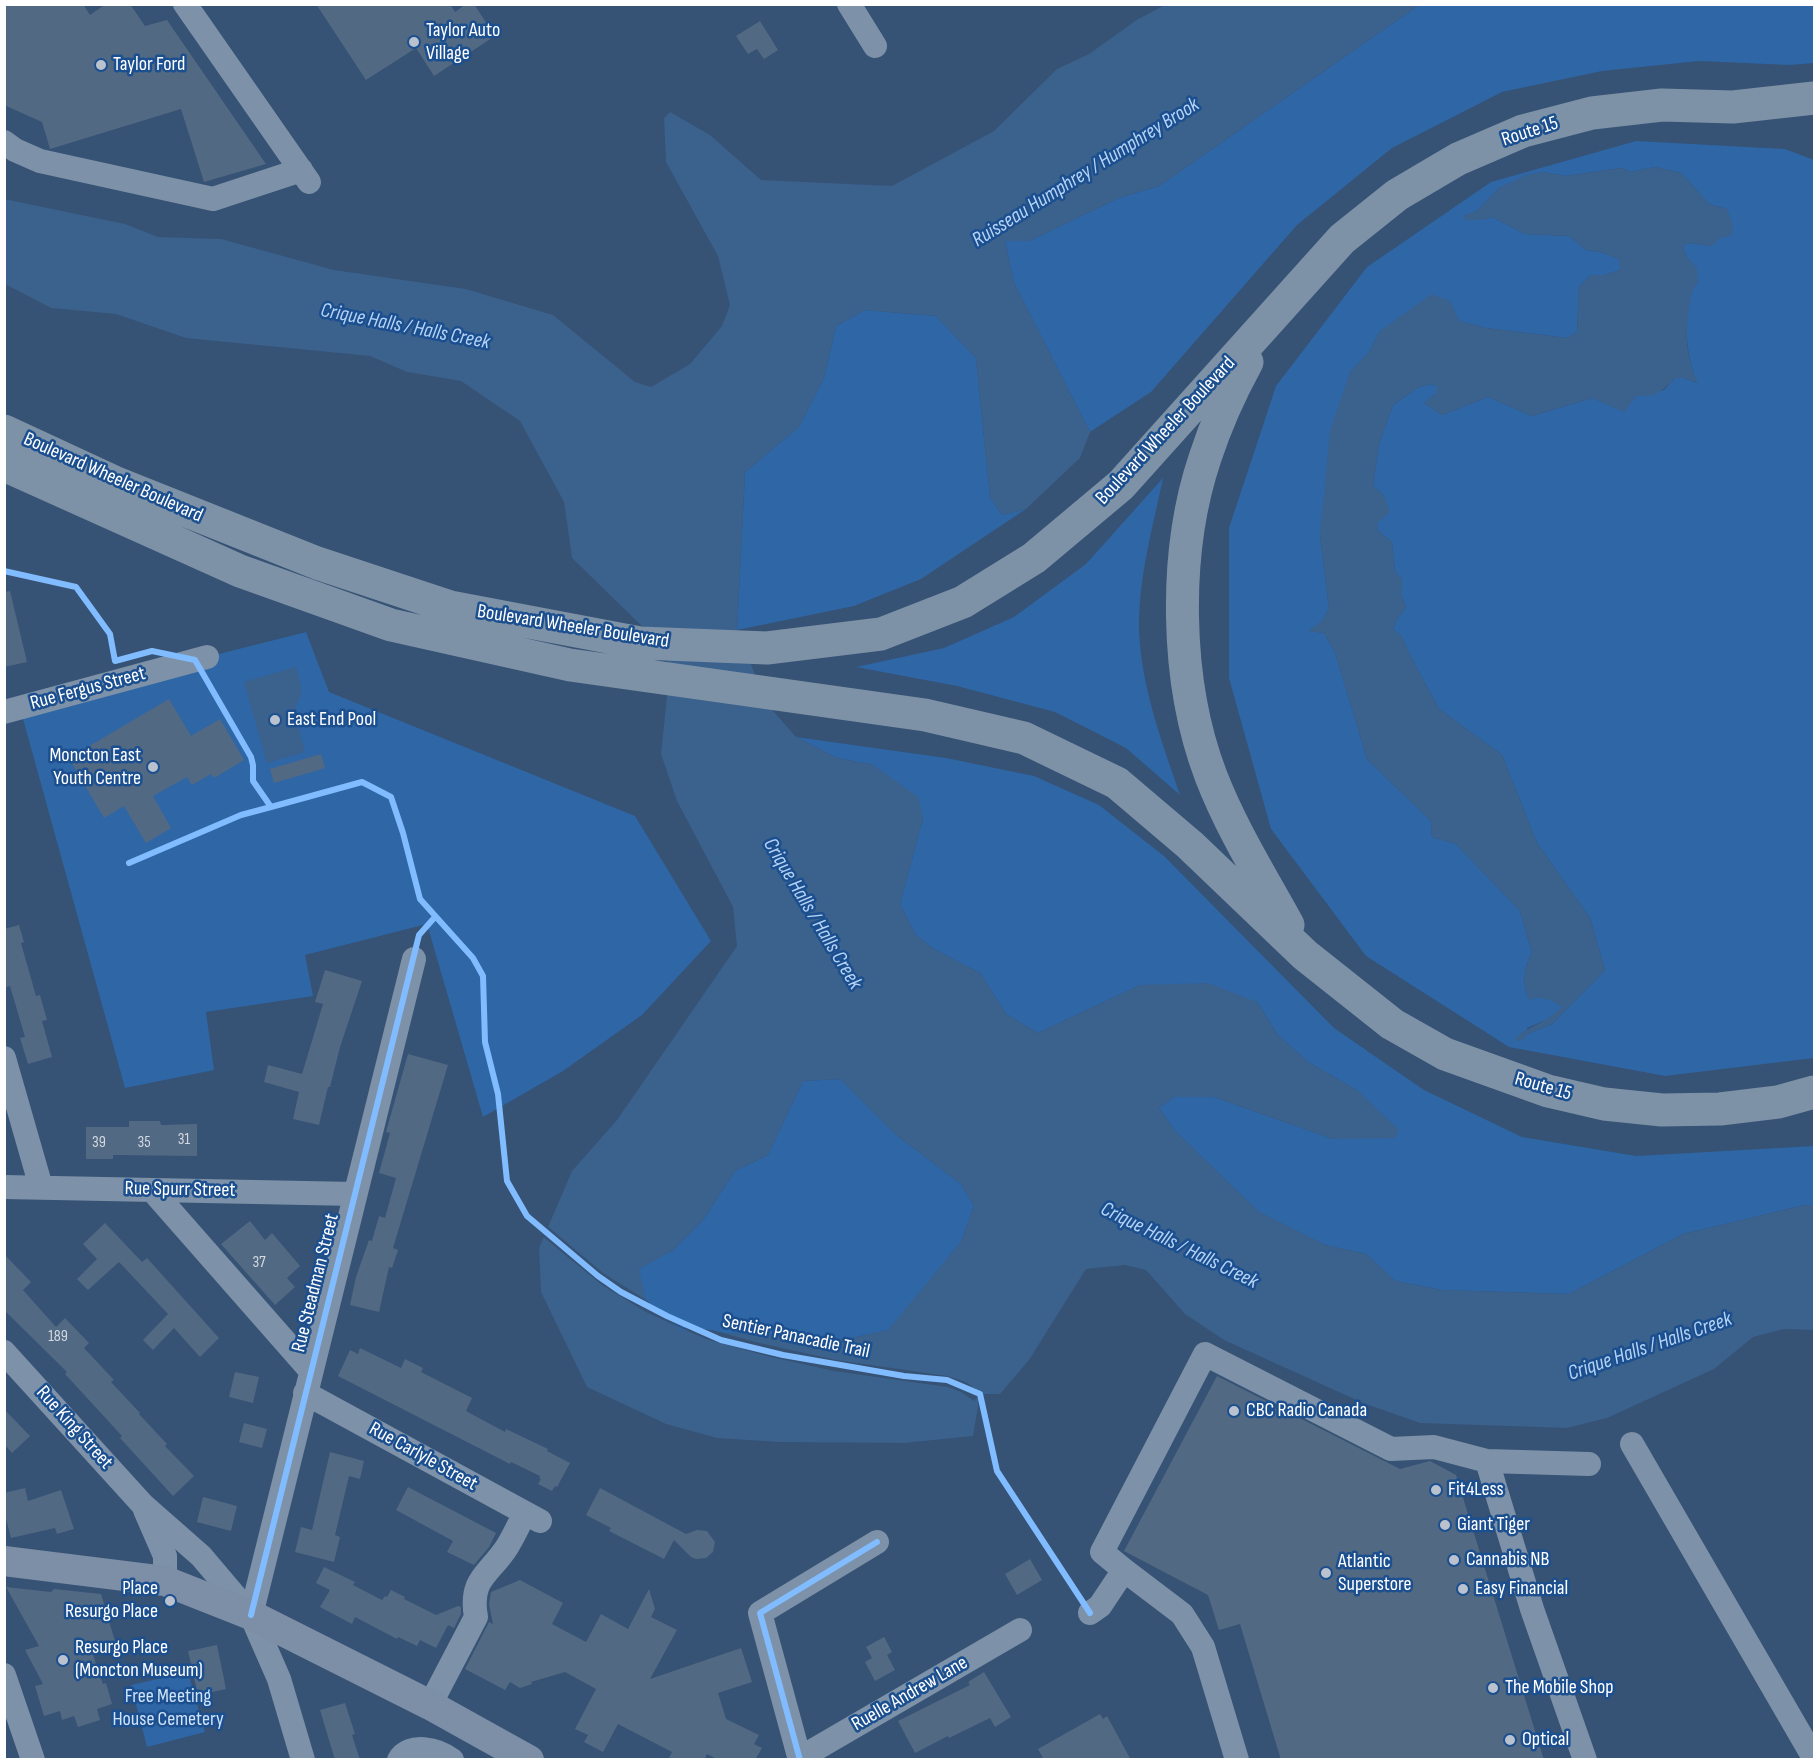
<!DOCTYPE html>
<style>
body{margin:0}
#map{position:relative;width:1819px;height:1764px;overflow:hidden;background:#365274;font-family:"Sofia Sans Condensed",sans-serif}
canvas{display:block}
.frame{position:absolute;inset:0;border:6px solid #fff;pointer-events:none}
</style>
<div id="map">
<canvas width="1819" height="1764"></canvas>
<div class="frame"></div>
</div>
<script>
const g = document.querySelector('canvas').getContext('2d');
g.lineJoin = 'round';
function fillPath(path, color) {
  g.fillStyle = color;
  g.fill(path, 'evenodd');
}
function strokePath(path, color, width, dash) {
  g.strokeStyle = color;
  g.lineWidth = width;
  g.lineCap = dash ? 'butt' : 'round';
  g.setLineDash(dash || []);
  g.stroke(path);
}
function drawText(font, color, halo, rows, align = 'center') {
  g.font = font + ' "Sofia Sans Condensed",sans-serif';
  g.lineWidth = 5;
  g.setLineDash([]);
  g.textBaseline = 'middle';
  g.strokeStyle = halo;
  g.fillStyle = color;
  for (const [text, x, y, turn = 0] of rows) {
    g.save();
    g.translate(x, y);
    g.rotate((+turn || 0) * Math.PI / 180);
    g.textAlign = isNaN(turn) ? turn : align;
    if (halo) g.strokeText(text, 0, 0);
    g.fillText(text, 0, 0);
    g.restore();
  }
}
fillPath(new Path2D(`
 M1419 5H1814V63L1789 65 1699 61 1602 71 1502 92 1392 148 1297 225 1151 392 1090 432 1014 283 1005 241H1029L1119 198 1159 186Z
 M1636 141 1785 149 1814 160V1058L1665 1076 1509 1047 1366 956 1271 829 1229 678V528L1276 386 1367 267 1491 182ZM1655 167 1681 173 1709 204 1727 209 1712 246 1690 243 1684 245C1682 255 1691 262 1697 268 1686 311 1681 340 1697 383L1684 378H1675L1664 390 1636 396 1624 411 1592 398 1532 416 1488 397 1442 415 1424 403 1437 393V385L1430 384 1417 388 1393 405 1379 444 1373 486 1384 496 1377 523 1378 531 1392 542 1395 572 1402 579 1401 594 1406 607 1397 619 1393 629 1402 637 1410 655 1439 709 1502 755 1537 843 1590 918 1605 970 1552 1024 1528 1034 1527 1028 1553 1017 1563 1007C1552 1000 1542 995 1529 999 1522 982 1523 969 1532 953L1520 911 1456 844 1432 837 1431 821 1367 759 1335 652 1324 633 1310 631 1323 620 1329 608 1320 535 1350 372 1369 352 1380 331 1450 302 1459 321 1486 328 1567 338 1577 332 1579 287 1591 275H1605L1620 270V259L1600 252 1586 250 1569 236 1525 234 1492 217 1482 220 1464 216 1477 211 1499 188 1542 172 1566 176 1621 168 1631 172Z
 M865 310 936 316 976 358 990 497 1002 515 1026 509 921 579 854 606 737 630 745 472 799 427 824 378 836 326Z
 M1163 478C1152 532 1135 589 1140 645 1145 697 1163 745 1180 795L1126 748 1055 712 957 686 856 667 944 648 1014 617 1086 564Z
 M306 632 329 692 635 816 711 941 642 1015 563 1071 483 1117 427 924 305 955 313 996 206 1012 214 1070 125 1088 20 708 195 660Z
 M796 737 946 758 1034 776 1099 805 1164 856 1334 1028 1424 1090 1522 1137 1636 1156 1814 1146V1205H1805L1683 1234 1569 1294 1442 1290 1395 1281 1366 1254 1325 1245 1259 1212 1175 1131 1159 1108 1174 1097H1214L1333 1139 1358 1091 1308 1062 1277 1034 1257 1002 1140 985 1038 1033 1006 1014 980 973 932 948 915 934 900 904 923 818 873 765 837 758Z
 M840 1079 895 1134 961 1184 974 1206 961 1242 889 1330 847 1339 683 1331 648 1311 638 1269 673 1250 703 1220 735 1171 768 1155 803 1081Z
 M188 1672 205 1732 147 1747 131 1685Z`), '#2f66a5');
fillPath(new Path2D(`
 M1165 5H1419L1159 186 1119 198 1029 241H1005L1014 283 1090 432 1080 458 1026 509 1002 515 990 497 976 358 936 316 865 310 836 326 824 378 799 427 745 472 737 630 767 704 796 737 837 758 873 765 918 797 923 818 900 904 915 934 932 948 980 973 1006 1014 1038 1033 1140 985 1208 983 1257 1002 1277 1034 1308 1062 1358 1091 1399 1130 1395 1138 1333 1139 1214 1097H1174L1159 1108 1175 1131 1259 1212 1325 1245 1366 1254 1395 1281 1442 1290 1569 1294 1683 1234 1805 1205H1814V1330L1784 1329 1753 1337 1714 1369 1607 1418 1567 1428 1420 1423 1363 1403 1224 1340 1185 1314 1146 1270 1125 1265 1086 1269 1029 1360 1000 1394H980L973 1436 904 1443 779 1442 717 1438 666 1424 587 1387 541 1292 539 1248 572 1171 617 1120 737 946 733 907 677 801 661 754 670 666 652 636 572 558 564 502 520 421 461 381 407 372 370 356 186 338 116 314 51 308 5 284 4 199 125 224 158 237 221 239 334 270 466 289 553 315 635 382 651 387 690 364 722 326 730 305 718 256 666 162 664 118 670 112 710 135 761 180 892 186 994 131 1057 69 1089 54 1138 19ZM840 1079 895 1134 961 1184 974 1206 961 1242 888 1330 847 1339 683 1331 648 1311 639 1269 673 1250 703 1220 735 1171 768 1155 803 1081Z
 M1655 167 1681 173 1709 204 1727 209 1733 225 1731 236 1720 238 1712 246 1690 243 1684 245C1682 255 1691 262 1697 268L1698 283C1690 290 1691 298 1689 309 1685 336 1686 357 1698 383L1684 378H1675C1660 393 1657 397 1636 396L1624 412 1592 398 1532 416 1488 397 1442 415 1424 403 1437 393V386L1430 384 1417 388 1393 405 1379 444 1373 486 1384 496 1390 512 1377 523 1378 531 1392 542 1395 572 1402 579 1401 594 1406 607 1397 619 1393 629 1402 637 1410 655 1439 709 1502 755 1537 843 1590 918 1605 970 1552 1024 1528 1034 1523 1040 1518 1041 1515 1038C1531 1025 1548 1022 1562 1007 1553 1000 1542 995 1529 1000 1522 982 1523 970 1532 953L1520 911 1456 844 1432 837 1431 821 1367 759 1335 652 1324 633 1309 631 1323 620 1329 608 1320 535 1330 431 1350 372 1369 352 1380 331 1432 294 1450 301 1459 321 1486 328 1567 338 1577 332 1579 287 1591 275H1605L1620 270 1619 259 1600 252 1586 250 1569 236 1525 234 1492 217 1482 220H1466L1463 216 1477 211 1499 188 1526 175 1542 172 1566 176 1621 168 1631 172Z
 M296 667 301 685V695L296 705 295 715 305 752 267 763 244 682Z`), '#3b618d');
fillPath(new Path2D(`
 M546 1225 603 1273 649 1302 650 1309 684 1328 712 1330 755 1342 836 1360 947 1376 966 1382 981 1393 974 1401 961 1392 948 1387 834 1371 767 1356 706 1339 646 1312 602 1285 541 1235Z`), '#365274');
fillPath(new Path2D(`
 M4 4H83L90 15 106 4H130L145 26 167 20 266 164 204 182 181 109 50 149 42 122 4 105Z
 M316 4H450L455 12 466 4H474L495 36 434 76 416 48 366 80Z
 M760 21 778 50 764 59 757 49 748 54 736 36Z
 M10 591 27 662 4 667V592Z
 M169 699 191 736 220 719 244 760 214 778 211 774 192 785 187 777 153 796 171 828 146 843 124 806 104 818 69 758Z
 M321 754 325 768 274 783 270 769Z
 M19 925 24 942 21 943 36 996 40 995 47 1020 42 1021 52 1057 28 1064 20 1038 25 1037 10 986 4 988V929Z
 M325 970 362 981 340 1047 330 1087H328L319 1125 293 1119 299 1092 264 1082 268 1065 302 1074 323 1004 315 1002Z
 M408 1054 448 1065 393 1248 398 1250 392 1268 389 1267 379 1312 350 1305 356 1277 369 1240 372 1241 379 1216 385 1218 396 1178 379 1173 390 1133 386 1132Z
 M129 1121H160L161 1125 197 1124V1156L113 1155V1159H86V1127H129Z
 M250 1221 265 1240 272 1233 300 1266 287 1278 295 1287 275 1305 221 1244Z
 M105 1223 142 1262 147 1258 219 1338 200 1357 174 1328 153 1350 143 1340 168 1314 119 1262 88 1290 77 1279 97 1259 83 1244Z
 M4 1254 31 1282 23 1290 56 1327 65 1318 89 1343 84 1348 114 1380 111 1382 140 1413 139 1414 167 1444 165 1446 194 1476 173 1496 120 1438 122 1436 65 1374 67 1372 4 1310Z
 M360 1348 401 1368 405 1359 423 1368 421 1372 472 1398 466 1411 505 1432 506 1429 548 1449 547 1451 570 1463 557 1487 555 1486 552 1491 538 1484 541 1479 539 1478 540 1476 511 1462 510 1464 338 1376 350 1350 358 1354Z
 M235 1372 259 1377 253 1403 229 1397Z
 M1217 1376 1400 1469 1430 1461 1456 1475 1544 1760H1281L1240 1624 1219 1630 1208 1595 1124 1551Z
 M4 1409 30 1436 12 1453 4 1444Z
 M244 1423 267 1429 262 1448 239 1442Z
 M330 1452 364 1461 360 1479 349 1476 335 1535 340 1537 334 1562 295 1552 301 1527 312 1530Z
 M408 1487 496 1533 489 1547 474 1565 447 1552 453 1541 396 1510Z
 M25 1488 28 1501 61 1490 74 1529 57 1534 55 1528 11 1538 4 1511V1493Z
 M600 1488 686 1534 697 1530 707 1531 715 1542 713 1552 706 1558 696 1559 691 1557 674 1540 664 1559 609 1531 611 1528 586 1515Z
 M203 1497 237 1506 231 1531 197 1522Z
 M1030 1559 1042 1580 1017 1595 1005 1574Z
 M324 1567 355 1582 353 1585 382 1600 385 1596 387 1597 391 1590 405 1597 404 1599 436 1615 458 1606 461 1607V1614L454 1628 448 1625 436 1648 420 1640 417 1646 398 1637 397 1639 355 1617 352 1624 320 1607 330 1590 316 1583Z
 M520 1580 563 1603 552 1624 586 1642 601 1614 628 1629 649 1589 655 1609 651 1617 677 1630 650 1679 741 1648 752 1682 718 1693 726 1719 759 1735 754 1744 762 1748 755 1760H719L707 1754 704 1760H668L672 1752 618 1724 603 1752 584 1742 588 1735 575 1729 596 1689 565 1672 531 1682 532 1684 520 1688 510 1682 505 1690 465 1669 489 1622 493 1624 489 1604 491 1592Z
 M6 1587 51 1592 54 1589 101 1594 115 1641 109 1643 111 1651 93 1655 103 1684 106 1683 112 1704 97 1709 100 1720 78 1727 74 1716 62 1720 60 1711 44 1716 35 1686 43 1684 25 1650 39 1646Z
 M884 1637 892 1652 887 1655 895 1670 875 1681 865 1662 872 1658 866 1647Z
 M217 1645 226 1689 198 1695 188 1651Z
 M984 1672 1011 1717 995 1727 990 1718 949 1738 948 1736 915 1753 898 1721 970 1685 968 1682Z
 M345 1703 355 1734 352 1735 360 1760H335L320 1710Z
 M1100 1714 1103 1719 1107 1716 1131 1760H1044L1038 1749Z`), '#526984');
strokePath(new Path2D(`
 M185 4 309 182
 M849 4 875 46
 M4 142 15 150 40 161 213 199 301 170
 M4 712 207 657
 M4 1058 41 1187
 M4 1187 355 1194
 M152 1190 311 1371
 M4 1352 143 1505 201 1556 251 1615 279 1679 303 1760
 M305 1393 540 1521
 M1632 1444 1814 1758
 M1487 1461 1532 1609 1585 1760
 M145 1510 165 1556V1581
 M1124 1570 1182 1614 1203 1647 1237 1760
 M1090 1613 1100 1606 1124 1570 1102 1552 1205 1354 1391 1449 1434 1447 1487 1461 1589 1464
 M251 1615 414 959
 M4 1675 33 1760
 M430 1705 476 1617C469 1578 490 1574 507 1547 514 1536 519 1524 525 1513
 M800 1758 1020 1630
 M399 1760C409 1742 438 1749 452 1760
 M800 1760 760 1613 877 1542`), '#7d92a8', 24);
strokePath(new Path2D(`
 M4 1561 165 1581 251 1615 430 1705 529 1760`), '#7d8ea7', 30);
strokePath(new Path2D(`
 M1247 362C1230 393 1216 424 1205 458 1173 553 1175 682 1211 776 1231 828 1261 876 1288 925
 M4 431 114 482 317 563 450 607 640 643 767 648 881 634 963 602 1034 558 1121 485 1342 239 1397 195 1458 159 1523 131 1592 113 1662 105 1733 107 1814 98
 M4 465 240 571 391 625 570 665 925 715 1024 738 1117 783 1190 845 1305 955 1392 1024 1445 1054 1548 1091 1604 1104 1662 1110 1720 1109 1778 1102 1814 1092`), '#7e92a7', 33);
strokePath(new Path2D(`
 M4 571 76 587 110 634 115 661 152 651 195 660 251 757 253 765V781L271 807 362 782 391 797 403 833 420 899 473 958 483 976 485 1042 498 1094 507 1181 527 1216 598 1276 621 1292 667 1316 721 1340 783 1355 904 1376 947 1380 980 1394 997 1471 1090 1613
 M129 863 241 815 271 807
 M251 1615 419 935 435 917
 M800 1760 760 1613 877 1542`), '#80bcff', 6);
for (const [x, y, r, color] of [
 [414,42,6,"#b9c2ce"],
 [101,65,6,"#b9c2ce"],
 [275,720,6,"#b9c2ce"],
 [153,767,6,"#b9c2ce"],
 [1234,1411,6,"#b9c2ce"],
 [1436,1490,6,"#b9c2ce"],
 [1445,1525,6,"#b9c2ce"],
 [1454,1560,6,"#b9c2ce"],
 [1326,1573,6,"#b9c2ce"],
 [1463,1589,6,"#b9c2ce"],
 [170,1601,6,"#b9c2ce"],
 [63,1660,6,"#b9c2ce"],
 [1493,1688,6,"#b9c2ce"],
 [1510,1740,6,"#b9c2ce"]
]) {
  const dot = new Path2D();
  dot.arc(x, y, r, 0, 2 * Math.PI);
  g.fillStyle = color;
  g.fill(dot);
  strokePath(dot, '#1b4f8f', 2);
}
drawText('16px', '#d4dae0', null, [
 ["31",184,1140],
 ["39",99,1143],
 ["35",144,1143],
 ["37",259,1263],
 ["189",58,1337]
]);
drawText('20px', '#fff', '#1b4f8f', [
 ["Taylor Auto",426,31],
 ["Village",426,54],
 ["Taylor Ford",113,65],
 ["East End Pool",287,720],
 ["Moncton East",141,756,"right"],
 ["Youth Centre",141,779,"right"],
 ["CBC Radio Canada",1246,1411],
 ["Fit4Less",1448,1490],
 ["Giant Tiger",1457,1525],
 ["Cannabis NB",1466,1560],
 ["Atlantic",1338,1562],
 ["Superstore",1338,1585],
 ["Place",158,1589,"right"],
 ["Resurgo Place",158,1612,"right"],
 ["Easy Financial",1475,1589],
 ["Resurgo Place",75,1648],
 ["(Moncton Museum)",75,1671],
 ["The Mobile Shop",1505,1688],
 ["Optical",1522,1740]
], 'left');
drawText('20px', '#fff', '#1b4f8f', [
 ["Route 15",1530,132,-18],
 ["Boulevard Wheeler Boulevard",1166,431,-47],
 ["Boulevard Wheeler Boulevard",113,478,24],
 ["Boulevard Wheeler Boulevard",573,627,9],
 ["Rue Fergus Street",88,689,-15],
 ["Route 15",1543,1087,16],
 ["Rue Spurr Street",180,1190,1],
 ["Rue Steadman Street",316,1283,-76],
 ["Sentier Panacadie Trail",796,1337,12],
 ["Rue King Street",74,1428,48],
 ["Rue Carlyle Street",423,1457,29],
 ["Ruelle Andrew Lane",910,1694,-30]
]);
drawText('20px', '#cfe3fa', '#1b4f8f', [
 ["Free Meeting",168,1697],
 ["House Cemetery",168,1720]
]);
drawText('italic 21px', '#b5d3f5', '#1b4f8f', [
 ["Ruisseau Humphrey / Humphrey Brook",1086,173,-32],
 ["Crique Halls / Halls Creek",405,327,11],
 ["Crique Halls / Halls Creek",812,914,59],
 ["Crique Halls / Halls Creek",1179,1246,26],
 ["Crique Halls / Halls Creek",1650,1347,-19]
]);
</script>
